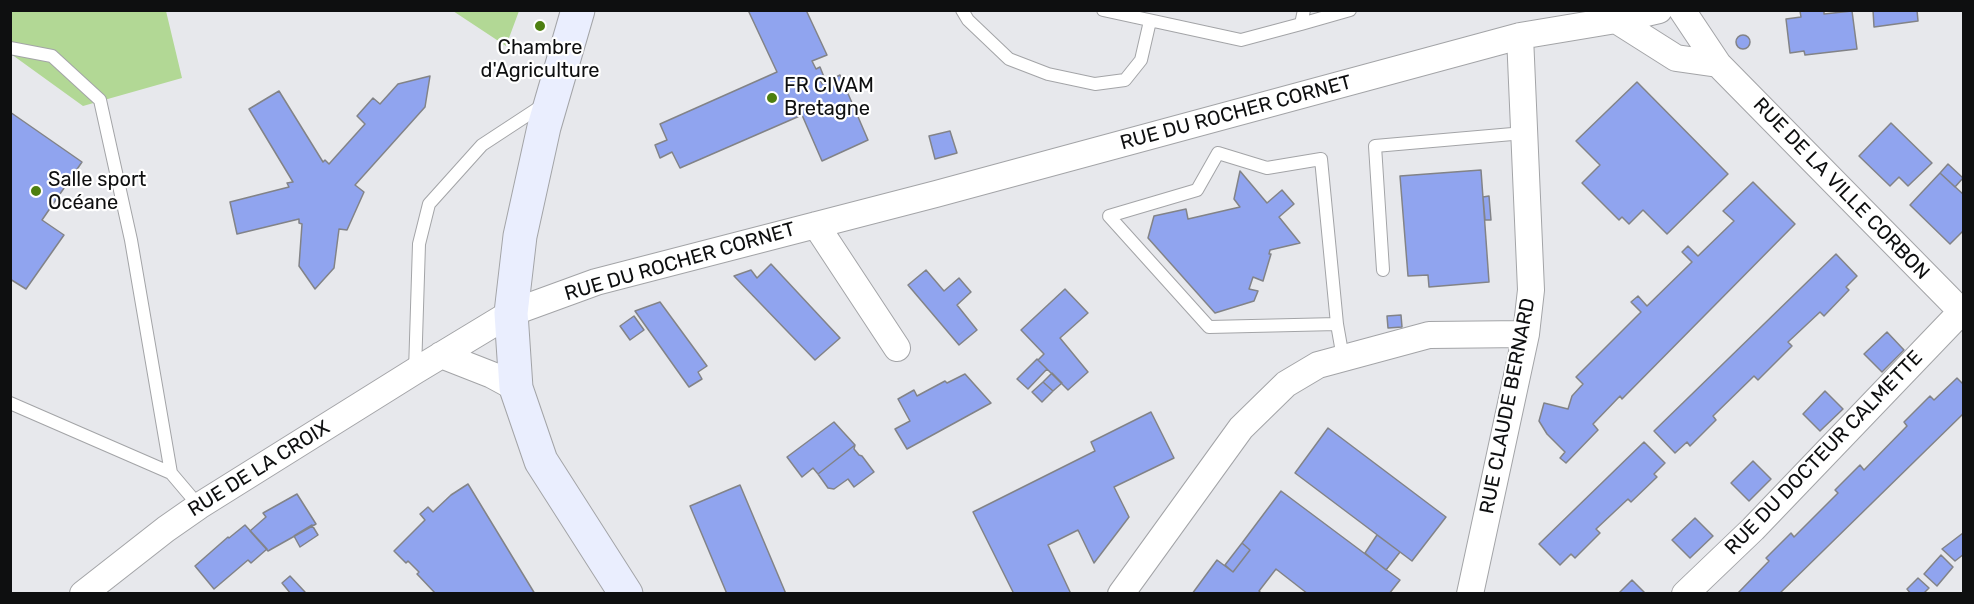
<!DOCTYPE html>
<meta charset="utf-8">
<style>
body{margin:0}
#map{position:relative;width:1974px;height:604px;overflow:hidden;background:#e7e8ec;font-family:Rubik,sans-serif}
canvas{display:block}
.frame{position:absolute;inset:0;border:12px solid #0e0f10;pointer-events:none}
</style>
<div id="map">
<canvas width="1974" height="604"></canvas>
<div class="frame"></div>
</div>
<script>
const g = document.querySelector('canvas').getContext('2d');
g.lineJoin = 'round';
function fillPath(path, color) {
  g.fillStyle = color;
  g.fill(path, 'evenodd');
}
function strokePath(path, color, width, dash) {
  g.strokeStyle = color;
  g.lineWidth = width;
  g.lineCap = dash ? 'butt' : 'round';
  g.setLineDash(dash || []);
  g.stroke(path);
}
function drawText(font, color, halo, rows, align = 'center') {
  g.font = font + ' Rubik,sans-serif';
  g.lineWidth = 4.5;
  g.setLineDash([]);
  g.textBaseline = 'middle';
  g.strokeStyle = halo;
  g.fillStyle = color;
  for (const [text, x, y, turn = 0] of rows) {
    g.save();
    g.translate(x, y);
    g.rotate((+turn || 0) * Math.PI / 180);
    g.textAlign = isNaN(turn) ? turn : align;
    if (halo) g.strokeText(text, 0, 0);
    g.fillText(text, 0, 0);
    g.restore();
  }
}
fillPath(new Path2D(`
 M11 11H166L182 78 83 106 11 54Z
 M453 11H519L506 46Z`), '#b2d895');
const building = new Path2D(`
 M748 10H806L827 55 812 61 816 69 820 67 824 77 819 78 822 84 840 75 868 140 822 161 802 115 680 168 672 152 660 158 655 145 667 140 660 124 777 72Z
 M1824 10V14L1852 11 1857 49 1805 55 1804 51 1790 53 1786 19 1801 17 1800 11Z
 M1873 10H1917L1918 21 1874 27Z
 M1736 42a7 7 0 1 1 14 0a7 7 0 1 1-14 0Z
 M430 76 425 107 355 185 364 192 347 230 339 229 334 268 315 289 299 266 302 224 299 223V219L237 234 230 202 289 187 287 183 293 182 249 109 279 91 323 162 325 160 329 164 365 124 357 116 373 98 380 104 398 84Z
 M1637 82 1728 174 1667 234 1643 210 1629 224 1622 217 1619 220 1582 183 1600 165 1576 141Z
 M10 112 82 162 42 220 64 235 26 289 10 279Z
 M1891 123 1932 163 1908 186 1899 177 1890 186 1859 156Z
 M950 131 957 153 935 159 929 136Z
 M1948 164 1963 178 1955 187 1940 173Z
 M1481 170 1489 282 1429 287 1428 275 1408 276 1400 176Z
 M1240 171 1267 203 1282 190 1294 204 1279 217 1300 243 1270 250 1269 254H1271L1263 281 1253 277 1249 289 1258 291 1254 301 1215 313 1148 238 1154 216 1186 209 1188 219 1240 207 1234 199Z
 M1940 173 1964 195V230L1950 244 1910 205Z
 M1753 182 1795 224 1622 399 1620 396 1593 424 1598 430 1566 463 1560 458 1565 452 1547 434 1539 421 1544 403 1568 409 1572 396 1583 384 1576 377 1641 312 1631 302 1638 296 1647 306 1692 262 1682 252 1688 246 1698 256 1734 221 1723 211Z
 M1489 196 1491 220H1485L1483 197Z
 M1836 254 1857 276 1846 287 1849 290 1824 316 1820 312 1788 342 1792 346 1758 380 1754 376 1713 416 1716 420 1690 446 1687 442 1675 453 1654 431Z
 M771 264 840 338 815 360 734 276 751 270 757 278Z
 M926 270 944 291 959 278 971 292 957 305 977 330 959 345 908 285Z
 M1065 289 1088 313 1060 338 1088 372 1068 390 1038 360 1044 354 1021 330Z
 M660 302 707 366 698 372 702 379 689 387 635 311Z
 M1401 315 1402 327 1388 328 1387 316Z
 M634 316 644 330 630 340 620 326Z
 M1887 332 1904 350 1882 372 1864 354Z
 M1037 359 1047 369 1028 389 1017 379Z
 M1052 373 1062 383 1053 391 1043 382Z
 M965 374 991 403 907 449 895 429 910 421 898 399 914 390 917 396 945 381 947 383Z
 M1957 378 1964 385V413L1779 594H1737L1769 561 1766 558 1791 533 1794 537 1838 493 1835 490 1860 465 1864 470 1907 426 1904 422 1930 396 1934 400Z
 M1043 382 1053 391 1042 402 1032 392Z
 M1825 391 1843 409 1820 431 1803 414Z
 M1151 412 1174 458 1114 487 1129 517 1094 563 1078 530 1048 545 1071 594H1014L973 512 1095 451 1091 442Z
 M834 422 855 445 818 474 813 468 802 477 787 457Z
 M1328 428 1446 517 1412 561 1295 473Z
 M1644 442 1665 463 1654 474 1657 477 1631 502 1628 499 1596 529 1600 533 1575 558 1571 554 1560 565 1539 544Z
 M855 445 854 449 859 455 862 456 874 472 854 487 848 479 834 489 828 488 818 474Z
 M1753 461 1771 479 1749 501 1731 483Z
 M468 484 535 594H436L417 574 419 572 408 561 406 563 394 551 425 520 420 514 428 507 433 512 451 495Z
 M740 485 786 594H727L690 506Z
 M1281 491 1400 580 1389 594H1308L1276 569 1259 591 1262 594H1192L1217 560 1233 572 1250 550 1242 543Z
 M297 494 316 524 268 551 250 531 266 517 263 513Z
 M1695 518 1713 536 1690 558 1672 540Z
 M245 525 267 549 251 563 248 560 214 589 195 566 228 537 229 538Z
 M312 525 318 535 300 547 294 536Z
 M1963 533 1964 554 1955 561 1942 549Z
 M1377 535 1400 552 1386 570 1365 553Z
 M1242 543 1250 550 1233 572 1225 565Z
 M1941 555 1953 567 1937 586 1924 574Z
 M290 576 305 592 304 594H291L282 583Z
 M1918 578 1929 588 1923 594H1911L1907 589Z
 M1632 580 1646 594H1618Z`);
fillPath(building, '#90a4ef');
strokePath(building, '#828387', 1.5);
const lane = new Path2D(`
 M962 10 968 20 1009 59 1048 74 1095 84 1125 80 1141 60 1150 21
 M1103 10 1241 40 1301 24 1304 10
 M1301 24 1350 10
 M10 48 52 56 100 100 131 240 171 473
 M1383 270 1375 146 1524 133
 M1337 324 1321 159 1267 168 1218 153 1197 190 1109 216 1209 327 1337 324 1343 358
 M415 371 419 244 429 204 482 145 543 105
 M10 403 171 473 199 506`);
const street = new Path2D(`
 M1682 10 1718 64 1964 314
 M1616 20 1676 58 1718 64
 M816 225 897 348
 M441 355 492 375 516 388
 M83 594 166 529 199 506 415 371 511 313 596 282 936 194 1520 36 1616 20 1659 10
 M1121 594 1241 428 1286 384 1318 365 1429 335 1526 334
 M1470 594 1526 334 1531 290 1520 36
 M1685 594 1753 529 1961 312`);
const secondary = new Path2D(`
 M578 10 544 127 520 236 511 313 516 388 541 461 626 594`);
strokePath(lane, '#a3a4a7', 14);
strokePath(street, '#a3a4a7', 28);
strokePath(secondary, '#a3a4a7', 35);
strokePath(lane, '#fff', 12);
strokePath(street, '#fff', 26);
strokePath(secondary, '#eaeefe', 33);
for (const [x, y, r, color] of [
 [540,26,6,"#4d7f10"],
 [772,98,6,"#4d7f10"],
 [36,191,6,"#4d7f10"]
]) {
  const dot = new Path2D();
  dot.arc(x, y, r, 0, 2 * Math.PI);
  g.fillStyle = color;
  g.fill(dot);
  strokePath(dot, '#fff', 2);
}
drawText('20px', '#0e0f10', '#fff', [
 ["Chambre",540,48,"center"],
 ["d'Agriculture",540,71,"center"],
 ["FR CIVAM",784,86],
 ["Bretagne",784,109],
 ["Salle sport",48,180],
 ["Océane",48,203]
], 'left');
drawText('20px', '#0e0f10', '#fff', [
 ["RUE DU ROCHER CORNET",1236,113,-15],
 ["RUE DE LA VILLE CORBON",1841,189,46],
 ["RUE DU ROCHER CORNET",680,262,-16],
 ["RUE CLAUDE BERNARD",1508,406,-79],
 ["RUE DU DOCTEUR CALMETTE",1824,453,-46],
 ["RUE DE LA CROIX",259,469,-32]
]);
</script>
